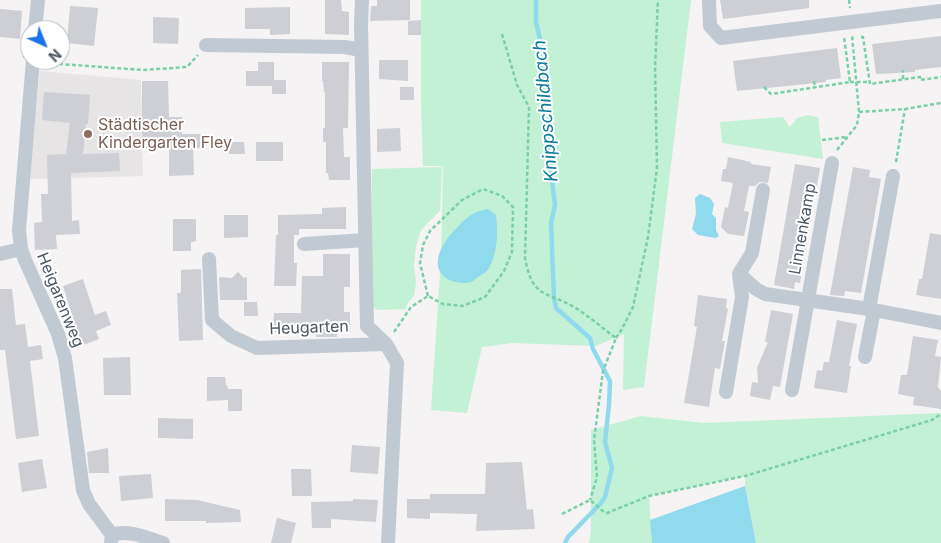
<!DOCTYPE html>
<meta charset="utf-8">
<style>
body{margin:0}
#map{position:relative;width:941px;height:543px;overflow:hidden;background:#f5f3f3;font-family:Inter,sans-serif}
canvas{display:block}
.north{position:absolute;left:20px;top:20px;width:50px;height:50px;box-sizing:border-box;background:#fff;border:1px solid #b7bbc0;border-radius:50%;rotate:136deg;font-size:14px;font-weight:700;line-height:20px;text-align:center;color:#4a5661}
.north::after{content:'';display:block;margin:auto;width:18px;height:22px;background:#1a73e8;clip-path:polygon(50% 0,100% 100%,50% 72%,0 100%)}
</style>
<div id="map">
<canvas width="941" height="543"></canvas>
<div class="north">N</div>
</div>
<script>
const g = document.querySelector('canvas').getContext('2d');
g.lineJoin = 'round';
function fillPath(path, color) {
  g.fillStyle = color;
  g.fill(path, 'evenodd');
}
function strokePath(path, color, width, dash) {
  g.strokeStyle = color;
  g.lineWidth = width;
  g.lineCap = dash ? 'butt' : 'round';
  g.setLineDash(dash || []);
  g.stroke(path);
}
function drawText(font, color, halo, rows, align = 'center') {
  g.font = font + ' Inter,sans-serif';
  g.lineWidth = 4;
  g.setLineDash([]);
  g.textBaseline = 'middle';
  g.strokeStyle = halo;
  g.fillStyle = color;
  for (const [text, x, y, turn = 0] of rows) {
    g.save();
    g.translate(x, y);
    g.rotate((+turn || 0) * Math.PI / 180);
    g.textAlign = isNaN(turn) ? turn : align;
    if (halo) g.strokeText(text, 0, 0);
    g.fillText(text, 0, 0);
    g.restore();
  }
}
fillPath(new Path2D(`
 M40 71 141 80 143 176 29 179Z`), '#e6e4e5');
fillPath(new Path2D(`
 M421 0H691L644 387 623 390 624 334 596 346 512 343 482 347 467 413 431 410 441 258 443 166H423L421 101Z
 M808 115 818 117 823 159 722 143 720 122 783 117 790 127 797 118Z
 M442 167 440 211 421 230 416 247 414 265 416 283 414 296 409 301 405 309 377 310 372 306V169Z
 M941 413V543H756L745 486V476L649 496 652 543H589L591 532V430L641 416 704 423Z`), '#c3f1d5');
fillPath(new Path2D(`
 M700 194 710 198 714 204 712 214 716 218V230L719 236 716 238 698 235 692 229 696 214 695 198Z
 M488 209 496 215C498 232 498 252 489 268 488 271 484 273 481 275 478 277 474 281 471 282 467 284 457 283 452 281 429 272 438 249 451 234 464 221 469 212 488 209Z
 M745 486 756 543H652L650 520Z`), '#90daee');
strokePath(new Path2D(`
 M536 0V22L544 57 541 68V94L555 205 551 223 554 298 556 308 590 338 593 349 610 381 609 405 605 442 612 468 605 497 601 503 568 537 565 543`), '#90daee', 4.5);
fillPath(new Path2D(`
 M325 0H341L342 11 349 12V35L325 34Z
 M377 0H410V20L370 21 371 6H377Z
 M720 0H809V8L723 19Z
 M70 6 98 8 94 46 67 43Z
 M290 7V34L270 35V29H245V8Z
 M0 9 22 11 20 39 0 37Z
 M153 17 179 18 178 44 153 43Z
 M421 20V35H408V21Z
 M941 36V67L915 70V72L876 74 872 44Z
 M837 48 841 78 826 80V82L737 91 733 61Z
 M379 60H408V81L379 79Z
 M258 62H274V80H286V94H272V86H246V71H258Z
 M322 62H349L348 128H343L344 157H350V180H329L328 173H326V142H323V128H325V92H324L323 81H322Z
 M142 81H168L169 117H182V134H202V148H193L194 175 169 176V148L142 149Z
 M400 87H414V100H400Z
 M44 92 90 95 88 124H86L83 154 119 153 120 171 71 173 72 221 79 220 80 234 56 235 57 249 35 250 34 223 42 222 41 194H48L47 155 66 154 70 123 42 120Z
 M400 128 401 151 377 152V129Z
 M229 142H244L245 154H229Z
 M256 142H283V161H256Z
 M728 157 751 162V164L771 167 768 183 760 182 755 186H749L744 211 749 212 744 236 728 234 721 227 725 207 728 208 733 183 721 181 723 169H726Z
 M795 164 820 168 800 283 795 282 794 289 774 285Z
 M853 167 870 170 869 177 881 179 861 293 845 291 844 296 830 295Z
 M346 207V229H299V235H294V263H297L296 286H274L276 235H278V215L322 214V208Z
 M224 215H248V237L224 238Z
 M173 219H196V241L191 242V251H173Z
 M930 233 941 235V299L916 295 919 279H922Z
 M323 254H350V287H344V312H350V332H337V337H316V333L273 332 274 313H301L302 276H323Z
 M201 269 203 340 179 341 177 293H181V270Z
 M238 272 244 278 247 277V300H220L219 277 232 278Z
 M83 279 95 315 106 311 111 325 96 331 99 339 75 348 67 324 74 322 63 286Z
 M0 289H12L16 325 25 324 28 347 41 345 43 359 30 361 39 436 16 439 5 350H0Z
 M698 295 727 299 726 308 728 309 722 341H725L720 369 715 368 709 407 684 403 697 327 694 326Z
 M244 302H257L258 316H244Z
 M771 310 793 314 780 387 773 386 770 400 750 396 752 382 758 383 757 368 768 342H765Z
 M837 320 857 324 849 366H851L847 393 814 388 817 370 822 371 824 362H829Z
 M913 336 938 340 935 356 941 357 938 387 941 391V409L913 405 914 397 898 394 901 375H907Z
 M130 357 131 395H104L103 358Z
 M207 377H225L226 385H227L228 389H242V411H228V400L207 401Z
 M158 418 193 419V439L158 438Z
 M352 445 380 447 378 474 350 472Z
 M108 448 109 473H89L87 452Z
 M42 459 47 488 22 492 18 463Z
 M522 462 527 510 533 509 535 529 476 531 477 514 430 513V519L407 518V499H430V494H485L486 463Z
 M291 469H311L312 496H292Z
 M151 474 153 498 121 501 119 476Z
 M165 499 197 500 240 510 241 522 206 523V521H165Z
 M353 499 378 500 376 522 331 519V528H312L311 502 353 501Z
 M277 518 296 523 291 543H271Z`), '#cdcfd5');
strokePath(new Path2D(`
 M849 0 850 8
 M502 34 517 85 529 107 525 258C533 299 544 290 574 307 589 316 602 328 616 338L603 371 594 440 597 477 590 500
 M861 37H863L870 84 920 77V80L941 77
 M46 63 143 70 187 67 198 55
 M903 79V70
 M814 81 815 88
 M850 82H869
 M764 87 771 94 850 82 844 37
 M859 112 905 109 941 103
 M822 140 846 137
 M837 150 857 125 859 112 852 35
 M896 162 905 109
 M394 332 411 307 428 296 443 304 463 306 485 297 504 271 512 252 513 207 502 196 483 189 462 200 430 231 423 245 420 263 428 296
 M616 338 622 329 633 307 648 237 657 168 655 67 658 0
 M562 514 590 500 604 512 607 513 649 496 745 476 932 420 941 414`), '#7ad0a6', 2.5, [4, 2.5]);
strokePath(new Path2D(`
 M362 0 361 25 367 326 386 344 397 363 388 543
 M709 0 710 26 721 38 941 11
 M35 30 38 0
 M206 45 345 47 361 50
 M33 60 19 230 21 249 25 260 58 334 65 358 83 490 89 504 112 535 111 543
 M304 244 365 240
 M0 254 21 249
 M209 259 212 320 231 336 257 348 386 344
 M739 274 756 289 765 294 869 309 941 323
 M869 309 893 176
 M865 357 874 310
 M792 390 832 163
 M726 392 742 297 739 274 752 253 763 190
 M112 535C128 529 147 538 163 543`), '#c1cad2', 14);
for (const [x, y, r, color] of [
 [88,134,5,"#8d6e63"]
]) {
  const dot = new Path2D();
  dot.arc(x, y, r, 0, 2 * Math.PI);
  g.fillStyle = color;
  g.fill(dot);
  strokePath(dot, '#fff', 2);
}
drawText('16px', '#785e54', '#fff', [
 ["Städtischer",98,125],
 ["Kindergarten Fley",98,143]
], 'left');
drawText('16px', '#4a5661', '#fff', [
 ["Linnenkamp",803,229,-80],
 ["Heigarenweg",60,300,68],
 ["Heugarten",309,328,-2]
]);
drawText('italic 18px', '#0c7c9b', '#fff', [
 ["Knippschildbach",546,111,-95]
]);
</script>
